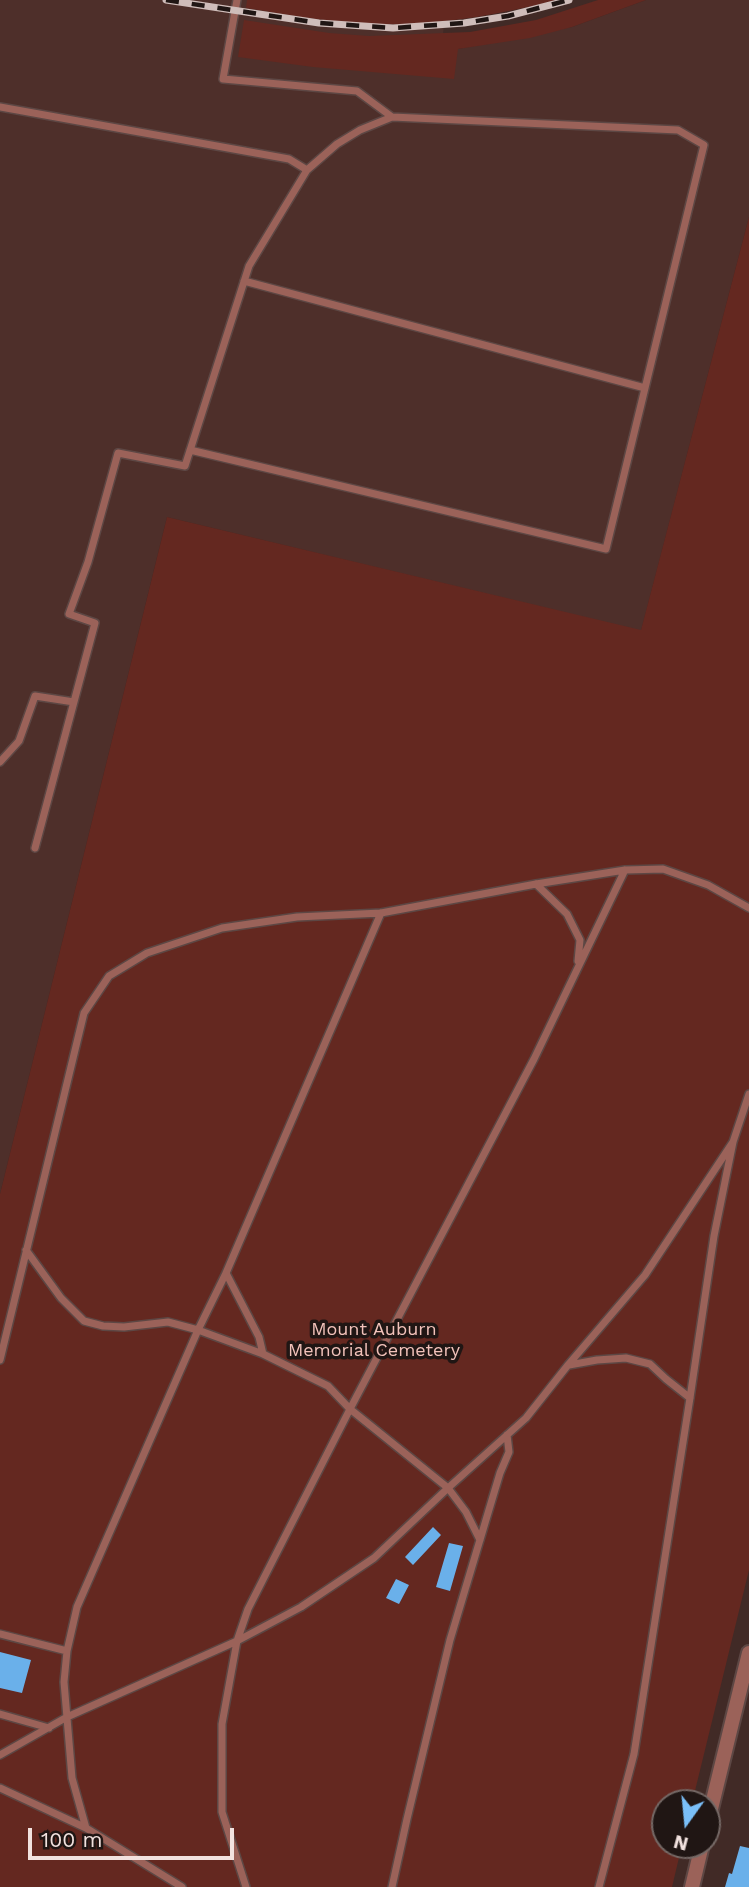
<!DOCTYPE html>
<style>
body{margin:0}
#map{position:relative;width:749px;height:1887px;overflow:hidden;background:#412a26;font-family:"Work Sans",sans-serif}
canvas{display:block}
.north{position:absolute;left:651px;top:1789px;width:70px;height:70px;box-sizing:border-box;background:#201614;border:2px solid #746865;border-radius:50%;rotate:195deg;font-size:19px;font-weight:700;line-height:28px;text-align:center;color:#f2e2df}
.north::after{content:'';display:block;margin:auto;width:24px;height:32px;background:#7abff8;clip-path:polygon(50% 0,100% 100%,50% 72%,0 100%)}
.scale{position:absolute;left:28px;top:1828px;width:206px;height:32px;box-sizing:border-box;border:4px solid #f2e2df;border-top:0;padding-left:9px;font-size:21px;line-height:24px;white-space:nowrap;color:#f2e2df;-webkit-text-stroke:5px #201614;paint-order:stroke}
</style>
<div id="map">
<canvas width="749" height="1887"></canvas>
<div class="north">N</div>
<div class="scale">100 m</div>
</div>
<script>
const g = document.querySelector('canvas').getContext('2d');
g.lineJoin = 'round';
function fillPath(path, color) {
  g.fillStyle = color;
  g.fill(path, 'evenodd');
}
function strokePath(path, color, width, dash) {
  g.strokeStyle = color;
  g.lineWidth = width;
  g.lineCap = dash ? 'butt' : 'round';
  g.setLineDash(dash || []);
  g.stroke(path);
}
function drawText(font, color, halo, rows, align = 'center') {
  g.font = font + ' "Work Sans",sans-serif';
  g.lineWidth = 7;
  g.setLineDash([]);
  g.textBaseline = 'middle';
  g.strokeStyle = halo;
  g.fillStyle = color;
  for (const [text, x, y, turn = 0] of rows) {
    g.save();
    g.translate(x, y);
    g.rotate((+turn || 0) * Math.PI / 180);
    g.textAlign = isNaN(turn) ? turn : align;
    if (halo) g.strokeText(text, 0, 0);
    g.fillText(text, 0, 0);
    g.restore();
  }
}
fillPath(new Path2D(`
 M0 0H447L443 34 458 49 572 27 646 0H749V217L641 631 167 517 0 1194Z`), '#4e2f2a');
fillPath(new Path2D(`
 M247 0H558C504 13 450 24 395 24 345 25 295 16 246 8Z
 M598 0H646L572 27 530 38 458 49 454 79 313 67 238 57 244 20 329 33 369 36 470 32 536 20Z
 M749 217V1570L692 1803H665V1845H682L672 1887H0V1194L167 517 641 630Z`), '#642820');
fillPath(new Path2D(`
 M433 1527 441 1535 413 1565 405 1557Z
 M449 1543 463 1546 450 1591 436 1587Z
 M396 1579 409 1585 399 1604 386 1598Z
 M0 1652 31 1660 22 1693 0 1688Z
 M740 1846 749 1848V1887H725L729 1873 732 1874Z`), '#6ab0ea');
const service = new Path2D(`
 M0 107 289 159 307 170
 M244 281 645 388
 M190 450 606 549 704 145 678 130 392 117
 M0 762 19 741 35 696 74 702
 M35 848 95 623 69 614 88 562 118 453 185 466 249 266 307 170 337 144 360 130 392 117 357 91 223 79 237 0
 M536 884 567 914 580 940 578 961
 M26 1250 61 1298 84 1321 103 1326 124 1327 168 1322 198 1330 263 1354 328 1386 350 1409 448 1488 466 1512 480 1540
 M226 1273 259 1337 263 1354
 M0 1360 84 1013 109 976 147 953 222 928 297 917 381 913 536 884 625 870 663 869 708 885 749 908
 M569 1365 597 1360 626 1358 650 1364 666 1379 690 1398
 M0 1634 67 1651
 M0 1714 49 1728
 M0 1755 67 1717 237 1641 301 1607 374 1558 448 1488 526 1418 568 1365 645 1275 733 1142
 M0 1788 86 1828 182 1887
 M86 1828 72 1778 64 1682 67 1651 77 1607 198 1330 226 1273 381 913
 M246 1887 222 1812V1724L237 1641 248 1609 350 1409 534 1059 625 870
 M392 1887 407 1819 450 1640 500 1473 509 1452 507 1435
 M599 1887 634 1754 690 1398 714 1236 733 1142 749 1094`);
const minor = new Path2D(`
 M707 1825 749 1653
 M692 1887 702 1845`);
strokePath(service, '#5d4744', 10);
strokePath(minor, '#5d4744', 18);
strokePath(service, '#9b6259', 7);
strokePath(minor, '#9b6259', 14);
const rail = new Path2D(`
 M166 0 319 23 393 28 464 23 508 16 569 0`);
strokePath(rail, '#cfbdba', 7);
strokePath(rail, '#201614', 4.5, [13]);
drawText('18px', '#f2c2ba', '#201614', [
 ["Mount Auburn",374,1330],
 ["Memorial Cemetery",374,1351]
]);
</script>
